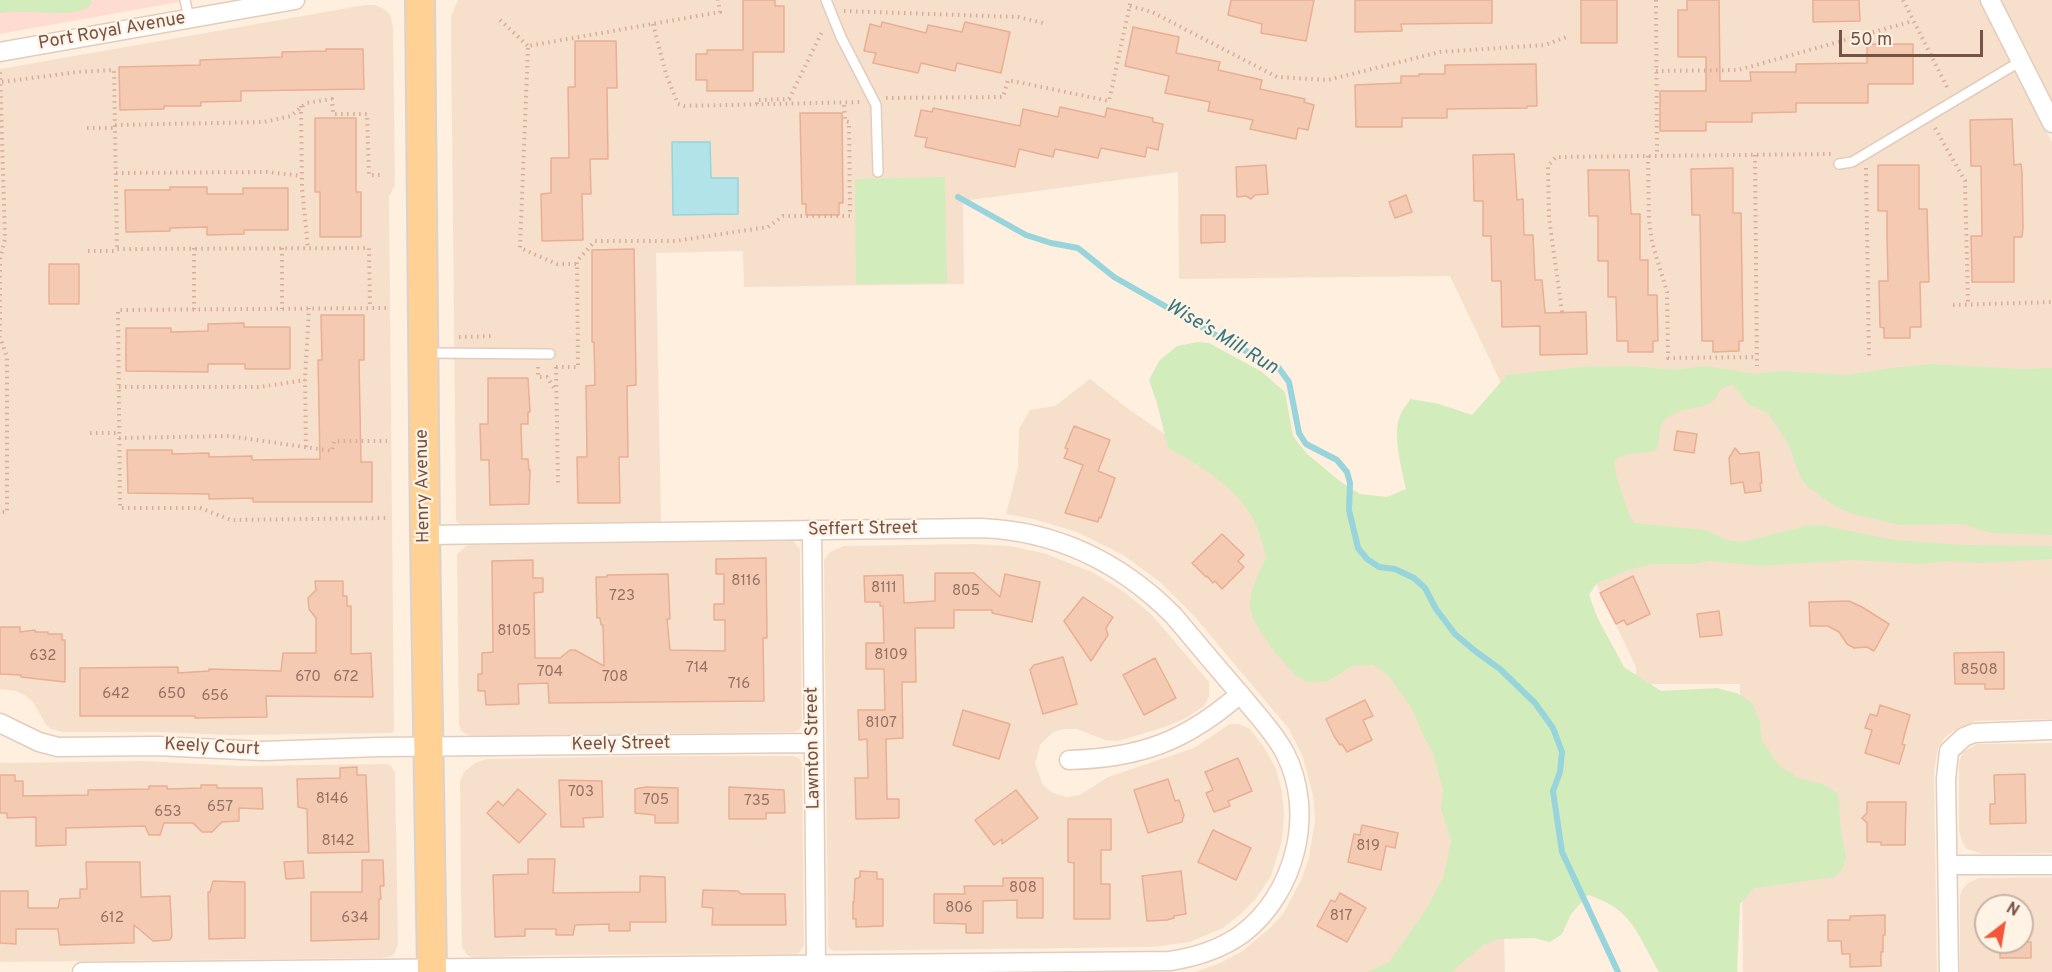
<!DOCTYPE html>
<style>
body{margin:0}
#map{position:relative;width:2052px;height:972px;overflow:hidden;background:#feefde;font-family:Overpass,sans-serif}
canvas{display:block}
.north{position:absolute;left:1974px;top:894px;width:60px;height:60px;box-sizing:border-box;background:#fff3e6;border:2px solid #c8b3a6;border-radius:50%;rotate:31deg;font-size:16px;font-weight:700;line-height:24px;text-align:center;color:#755345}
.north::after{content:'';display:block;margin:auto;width:21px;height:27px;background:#f25739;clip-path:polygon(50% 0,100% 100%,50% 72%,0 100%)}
.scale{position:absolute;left:1839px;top:30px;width:144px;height:27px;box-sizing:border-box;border:3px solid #755345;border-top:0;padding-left:8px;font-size:18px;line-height:21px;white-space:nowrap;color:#755345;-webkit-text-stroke:4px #fff3e6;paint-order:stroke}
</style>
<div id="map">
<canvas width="2052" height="972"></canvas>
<div class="north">N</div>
<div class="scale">50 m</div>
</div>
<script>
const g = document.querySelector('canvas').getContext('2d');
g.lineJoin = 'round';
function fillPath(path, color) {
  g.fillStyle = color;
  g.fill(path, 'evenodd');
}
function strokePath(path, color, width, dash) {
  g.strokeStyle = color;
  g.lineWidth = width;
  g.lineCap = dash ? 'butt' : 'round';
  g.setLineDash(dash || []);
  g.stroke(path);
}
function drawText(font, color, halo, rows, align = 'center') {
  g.font = font + ' Overpass,sans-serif';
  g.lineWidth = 4.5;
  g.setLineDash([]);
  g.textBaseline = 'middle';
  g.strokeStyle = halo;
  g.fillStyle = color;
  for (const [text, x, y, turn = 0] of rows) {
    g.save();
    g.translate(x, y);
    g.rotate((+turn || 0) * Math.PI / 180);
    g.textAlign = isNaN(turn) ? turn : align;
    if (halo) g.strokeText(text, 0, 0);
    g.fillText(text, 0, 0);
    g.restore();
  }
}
fillPath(new Path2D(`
 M458 0H1980L2052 142V719L1975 721 1952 732 1945 737 1938 748 1934 771 1937 972H1743L1740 684H1636V667L1450 276 1179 279 1178 172 963 201 964 284 744 287 743 251 656 253 661 523 466 526 458 523 456 521 451 25V16Z
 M1999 0H2052V103L2036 69Z
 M365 5H376L384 9 390 15 393 27 395 185 389 196 394 731 391 733 231 735 159 732H63L51 729 46 725 33 702 25 695 16 691 0 689V69Z
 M1090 379 1127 408 1289 520 1385 610 1504 933 1505 972H1195L1220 963 1241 952 1268 930 1283 914 1301 880 1309 858 1315 820 1313 795 1303 757 1289 729 1194 616 1160 582 1123 555 1077 532 1033 519 1006 514 1018 467 1019 429 1030 410 1055 406Z
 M783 539 793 541 800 549 802 724 799 730 793 732 471 736 461 731 459 724 457 554 467 545Z
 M975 544 1009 546 1043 553 1092 572 1123 591 1152 615 1209 682V697L1204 706 1186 718 1165 727 1118 741 1105 740 1077 729H1064L1053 732 1040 745 1035 764 1043 785 1053 793 1066 797 1080 795 1108 777 1194 748 1230 724H1239L1250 729 1264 747 1276 769 1282 792 1284 815 1282 841 1271 876 1257 897 1242 913 1223 928 1190 942 1153 947 834 951 828 947 824 560 830 552 844 546Z
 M2052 743V853L1983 854 1967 849 1963 844 1959 831V762L1963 752 1977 744Z
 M654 756H793L800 759 802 765 804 945 799 953 793 954 550 955 474 958 467 955 462 947 461 892 460 781 464 772 475 763 487 759Z
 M144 761 240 766 388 764 391 766 395 773 398 944 395 952 392 956 381 958 0 962V763Z
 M2052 877V972H1960V897L1961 891 1968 883 1979 878ZM1986 906H2022V942H1986Z`), '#f6e0cc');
fillPath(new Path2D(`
 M0 0H190L0 34Z`), '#ffdcd1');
fillPath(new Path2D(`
 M0 0H91L92 3C80 21 23 8 0 13Z
 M945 177 947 283 856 284 855 179Z
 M1198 342 1209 343 1262 372 1285 392 1293 436 1307 454 1341 482 1360 494 1387 497 1406 489C1402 470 1392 435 1400 416 1402 410 1407 405 1410 399L1439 404 1472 415 1507 375 1581 367 1634 366 1673 370 1707 366 1754 374 1781 371 1848 375 1891 368 1931 364 2022 369 2052 368V535L1992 533 1961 524 1900 525 1857 515 1838 508 1808 487 1800 477 1789 445 1768 413 1749 405 1733 385C1714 387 1721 399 1708 404 1694 410 1675 408 1664 421 1658 427 1660 441 1657 449 1641 458 1628 448 1614 461 1614 471 1628 515 1634 523L1705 530 1727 540 1742 542 1806 526 1821 525 1894 540 1965 545 2052 546V559L1978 563 1949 561 1921 564 1853 560 1759 566 1710 561 1693 564H1652L1628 570 1597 583 1589 595 1598 619 1624 667 1661 691 1717 688 1739 694 1752 703 1760 723 1762 741 1779 766 1799 778 1822 784 1838 793 1841 830 1846 858 1842 870 1834 877 1754 888 1740 904 1737 972H1659C1637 934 1633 909 1588 895L1571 914 1562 934 1550 942 1534 938 1499 939 1483 945 1451 972H1367L1389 962 1424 913 1444 876 1451 841 1441 809 1443 790 1432 750 1426 741 1411 707 1388 675 1373 665 1352 666 1328 681 1306 682C1289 672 1256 631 1251 612 1247 594 1259 573 1266 558 1263 546 1260 533 1255 522 1237 487 1201 466 1168 448L1157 403 1149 380 1159 361 1177 346Z`), '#d2ecbc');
const water = new Path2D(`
 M672 142H710L711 178H738V214L673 215Z`);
fillPath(water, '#b1e3e8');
strokePath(water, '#97d4db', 1.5);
strokePath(new Path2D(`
 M958 197 1026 235 1051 243 1078 248 1114 277 1228 342 1278 367 1289 382 1299 433 1306 444 1337 460 1347 472 1350 483 1349 510 1358 548 1367 559 1379 567 1395 569 1414 578 1425 588 1436 609 1455 634 1475 651 1500 669 1535 703 1553 728 1562 752 1560 772 1553 791 1562 852 1618 972`), '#97d4db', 6);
const building = new Path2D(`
 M743 0H775V6H784V52H753V91H707V80H696V54H707V50H743Z
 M1231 0H1314L1306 41 1261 33 1262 24 1228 15Z
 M1355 0H1492V23L1401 24 1402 31 1355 32Z
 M1581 0H1617V43H1581Z
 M1687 0H1719L1720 81H1751L1750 72H1796V64L1867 63V44H1913V84H1868V103H1796V112L1752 113V122H1706V131H1660V91H1706V57H1678V10H1687Z
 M1813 0H1859L1860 21 1813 22Z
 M882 22 926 33 928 25 962 32 965 22 1010 32 1001 73 957 63 955 71 921 63 918 73 873 63 876 53 864 51 870 24 881 27Z
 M1133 27 1179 37 1176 53 1220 62 1218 70 1262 80 1260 89 1305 99 1304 102 1314 105 1308 130 1298 128 1296 139 1250 129 1253 120 1208 111 1210 102 1165 93 1169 76 1125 66Z
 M575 41H616L617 88H607L608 159H590L591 194H582L583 240 542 241 541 194 551 193V158H569L568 87H575Z
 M326 49H363L364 89 241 91V101L201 102V106H164V109L120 110 119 67 200 65V60L282 57V52L326 51Z
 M1536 64 1537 106H1527V108L1447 109V118H1402V127H1356L1355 85 1401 83V76H1419V74H1445V65Z
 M1060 107 1105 117 1107 108 1153 118V122L1163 124 1158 150 1147 147 1145 157 1101 148 1098 158 1055 149 1053 157 1019 149 1015 167 925 147 927 138 915 136 921 110 932 112 933 108 1020 126 1023 109 1058 117Z
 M800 113H842L843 203H839V215H806V204H802Z
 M315 118H356V192H361V237H320V192H315Z
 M2012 119 2014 165 2021 164 2022 172 2023 228 2022 237H2014V282H1972L1971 236H1982L1981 166H1971L1970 120Z
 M1514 154 1517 200 1523 199 1524 235H1533L1535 280H1542L1545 313 1586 312 1587 354 1540 355V326L1502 327 1501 281H1492L1491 236H1483V201H1474L1473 155Z
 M1266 165 1268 194 1255 195 1251 199 1246 196 1237 197 1236 167Z
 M1878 165H1919V209H1927L1929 282H1920L1921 327H1910V338H1884V328L1880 327 1879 281H1888L1887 236V211H1878Z
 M1733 168V213H1741L1743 341H1739V351L1713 352V341H1702L1700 215H1692L1691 169Z
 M1588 170H1629L1631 214H1640V260H1648V295H1657L1658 341H1653V352H1628V341H1617L1616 297H1608V261H1598V216H1589Z
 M170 187H207V194H243V188H288V230H244V234L207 235V227L170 228V231L126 232 125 190H170Z
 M1406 195 1412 212 1395 218 1389 202Z
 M1201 215H1225V242L1201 243Z
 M634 249 636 385 627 386 628 457H619L620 503H578L577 457H587L586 386 595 385 594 342H592V250Z
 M49 264H79V304H49Z
 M321 315H364V360H359L361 462H372V502H253V498L209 499V494L128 493 127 450H172V454L209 453V457L252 456V460L320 459 318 360H322Z
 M244 323V327H290V369H245V364H208V372L126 371V328H171V332L208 331V324Z
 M488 378H528L530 412H528V424H521L522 459H528L529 470H530L529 504 490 505 489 460H481L480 424H488Z
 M1074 426 1110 440 1098 471 1115 478 1101 518 1099 517 1098 522 1065 513 1083 465 1064 458 1068 449 1065 448Z
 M1677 431 1697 434 1694 453 1674 450Z
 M1735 448 1740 454 1759 452 1762 483H1760L1761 491 1745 493 1743 482 1731 484 1729 458Z
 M1222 534 1244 555 1238 561 1244 567 1222 589 1215 581 1213 583 1207 576 1206 577 1192 563Z
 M766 558 767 638H763L764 701 549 703 548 683 518 684 519 704 486 705 485 691H478V674H482V653L493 652 492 561 533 560V578H543V592L534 593 535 658H560L570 650H575L604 666 603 625H601L600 618H597L596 577H607V575L668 574 670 619H667L670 650 725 651V620H714V604H724V574H716V559Z
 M935 573H974L1000 597 1005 574 1040 582 1032 622 992 613V610H954V628H915L916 682H902L903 738 886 739 887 799H899V818L856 819 855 778H868L867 739 859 740 858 710H885L884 669H866V643H884L883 606H880V602H865L864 576 903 575 904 603 935 601Z
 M1633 576 1650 614 1627 625 1624 620 1616 624 1600 593Z
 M315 581H343V596H347V606H351V654L371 653 373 697 266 696 267 717 195 718V716H80V668L178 667V673L209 671V669L281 671 283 653H316V618L309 609 308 598 316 590Z
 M1083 597 1113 617 1106 628 1108 635 1091 661 1064 621Z
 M1849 601 1862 607 1889 624 1874 651 1867 647 1854 648 1847 644 1839 632 1828 626H1810L1809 602Z
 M1719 611 1722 635 1700 637 1697 614Z
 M0 627H20V632L35 630V632H48V634H62V640H65V682L21 677V675L0 674Z
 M2004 652V689H1985V684H1955L1954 653Z
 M1063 657 1077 704 1043 714 1030 670 1034 665Z
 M1155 658 1176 698 1144 715 1123 675Z
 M1365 700 1373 716 1363 720 1372 740 1347 752 1342 744 1340 745 1334 736 1326 719Z
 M1880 705 1910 715 1902 744 1905 745 1899 764 1865 753 1872 730 1865 728 1870 714 1877 716Z
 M963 710 1010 724 999 759 953 745Z
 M1238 758 1252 791 1228 801 1230 806 1214 812 1206 793 1213 790 1205 772Z
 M357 767V775H366L369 852 308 853 307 809 298 807 297 779 340 778V768Z
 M2025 774 2026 823 1990 824V804H1995L1994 775Z
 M0 775H15V781H23V796L88 795V790L149 789V786H167V789L201 788V785H217V788H262L263 809 239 808V821L222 822 212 832H202L193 823H164L160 835H149L145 826 66 828V845L36 846V817L7 818V813H0Z
 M1168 779 1175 801 1179 800 1184 815 1182 822 1148 833 1134 790Z
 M559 780 602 781 603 817 583 818 584 827H561Z
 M646 787 678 788V823H655V815L635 813V789Z
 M729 787 784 790 785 813H766V819H729Z
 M518 789 546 814 519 843 487 813 498 801 503 806Z
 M1016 790 1038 818 1002 844V839L994 845 975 820Z
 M1867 802H1906L1905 845H1881V842H1867V823L1862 818 1867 813Z
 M1068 819H1111V850H1101V884H1110V919H1074V863L1068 862Z
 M1362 825 1398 833 1395 848 1386 846 1381 870 1348 862 1354 834 1360 835Z
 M1213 830 1251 848 1236 880 1198 862Z
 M528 859H555L553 893 640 892V876L665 877 666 922H630V931H609V924L575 925 573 935H556V929H525V936L495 937 493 875 528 874Z
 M362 860H383L384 886H380L381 899H379V939L311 941V892H362Z
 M303 861 304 878 286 879 284 862Z
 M86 862H140L141 897 170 896 172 936 170 940 153 941 134 925V943L60 945 58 929H16V944L0 943V891H28V908H58L60 899 80 898V889H87Z
 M860 871 877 872V879H883V926L856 927V919H853V902H854L855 879 860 877Z
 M1181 871 1186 914 1174 916V918L1167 920 1147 921 1142 876Z
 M1003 878H1043V918H1017V900L983 901V933H966V924L934 923V894H965L964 886H1003Z
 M213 881 245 882V938L209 939 208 892H210Z
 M703 890 738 891 741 894H785L786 925H712L713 908 702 907Z
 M1340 893 1366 908 1347 942 1317 926 1331 900 1335 902Z
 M1885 915V935H1883V952H1881V966L1850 967V954H1842L1841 941H1828V920H1850V916Z
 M2000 942H2031V958H2000Z`);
fillPath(building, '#f5cab3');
strokePath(building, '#e9ae93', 1.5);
const service = new Path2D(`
 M185 0 189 19
 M826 0 841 37 876 105 878 172
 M1839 164 1852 162 2021 61
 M427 353 550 354`);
const minor = new Path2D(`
 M1990 0 2052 123
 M0 52 295 0
 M812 530 816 965
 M0 723 39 742 58 747 157 746 263 751 379 747 813 743
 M1069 760C1141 758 1186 741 1240 694
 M1948 865H2052
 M82 972 1170 961C1196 957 1221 949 1242 934 1295 894 1316 813 1285 753 1274 732 1256 714 1241 695 1218 669 1196 642 1173 615 1120 562 1056 531 981 528L425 535
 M1949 972 1946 779 1949 751 1964 737 1974 733 2052 730`);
const primary = new Path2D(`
 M420 0 425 535 432 972`);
strokePath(service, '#e4ccbc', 12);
strokePath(minor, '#e4ccbc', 21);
strokePath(primary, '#dbd2cf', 32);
strokePath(new Path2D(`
 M1656 0 1657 156
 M1903 0 1948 89
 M1130 6 1152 12 1277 77 1328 80 1440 52 1545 45 1569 36
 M844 11 1018 17 1043 23
 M500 20 528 46
 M653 24 666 74 678 104 684 106 860 102
 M1656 71 1738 70 1913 21
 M2 82 77 72 114 70 117 249
 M886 98 1003 97 1008 80 1109 101 1131 0
 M757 104V100L789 99 823 30
 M301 106 302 188 308 248
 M115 125 264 122 291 116 306 103 332 99 333 114H367L369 175H384
 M87 128H115
 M1935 128 1965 181 1968 304
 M1755 155 1757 366
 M1648 156 1649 220 1652 242 1667 292 1668 358 1757 357
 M1866 168 1869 356
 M116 173 267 172 302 176
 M194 248V310
 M282 248V309
 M88 251H114L117 249 369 248 370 308
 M0 259 5 239 0 72
 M0 264V337L7 357V512H0
 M577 264V261L595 241H675L768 227 783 216H850L849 122 845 121 844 103
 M1953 305 2052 302
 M386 308 118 310 120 508H200L231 520 388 518
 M1562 312 1549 218 1548 166 1556 157 1831 154
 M459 337 492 336
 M538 367V377H547L556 391
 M556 367H578L577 264H557L520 248 528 46 720 12 718 0
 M556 367 558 483
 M119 387H260L305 380
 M90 433H119
 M119 438 229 436 332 451 334 441H387
 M306 447 305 380 309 308`), '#d9ad97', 4, [1.5, 4.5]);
strokePath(service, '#fff', 9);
strokePath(minor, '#fff', 18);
strokePath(primary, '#ffd194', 28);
drawText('15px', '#957160', null, [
 ["8116",746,582],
 ["8111",884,589],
 ["805",966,592],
 ["723",622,597],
 ["8105",514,632],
 ["8109",891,656],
 ["632",43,657],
 ["714",697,669],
 ["8508",1979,671],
 ["704",550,673],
 ["670",308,678],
 ["672",346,678],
 ["708",615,678],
 ["716",739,685],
 ["642",116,695],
 ["650",172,695],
 ["656",215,697],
 ["8107",881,724],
 ["703",581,793],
 ["8146",332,800],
 ["705",656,801],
 ["735",757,802],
 ["657",220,808],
 ["653",168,813],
 ["8142",338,842],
 ["819",1368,847],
 ["808",1023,889],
 ["806",959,909],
 ["817",1341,917],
 ["612",112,919],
 ["634",355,919]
]);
drawText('18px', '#755345', '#fff3e6', [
 ["Port Royal Avenue",112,32,-10],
 ["Henry Avenue",424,486,-91],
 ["Seffert Street",863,530,-1],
 ["Keely Street",621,745,-1],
 ["Keely Court",212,748,3],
 ["Lawnton Street",814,748,-91]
]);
drawText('italic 20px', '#37757c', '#fff3e6', [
 ["Wise's Mill Run",1221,338,31]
]);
</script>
